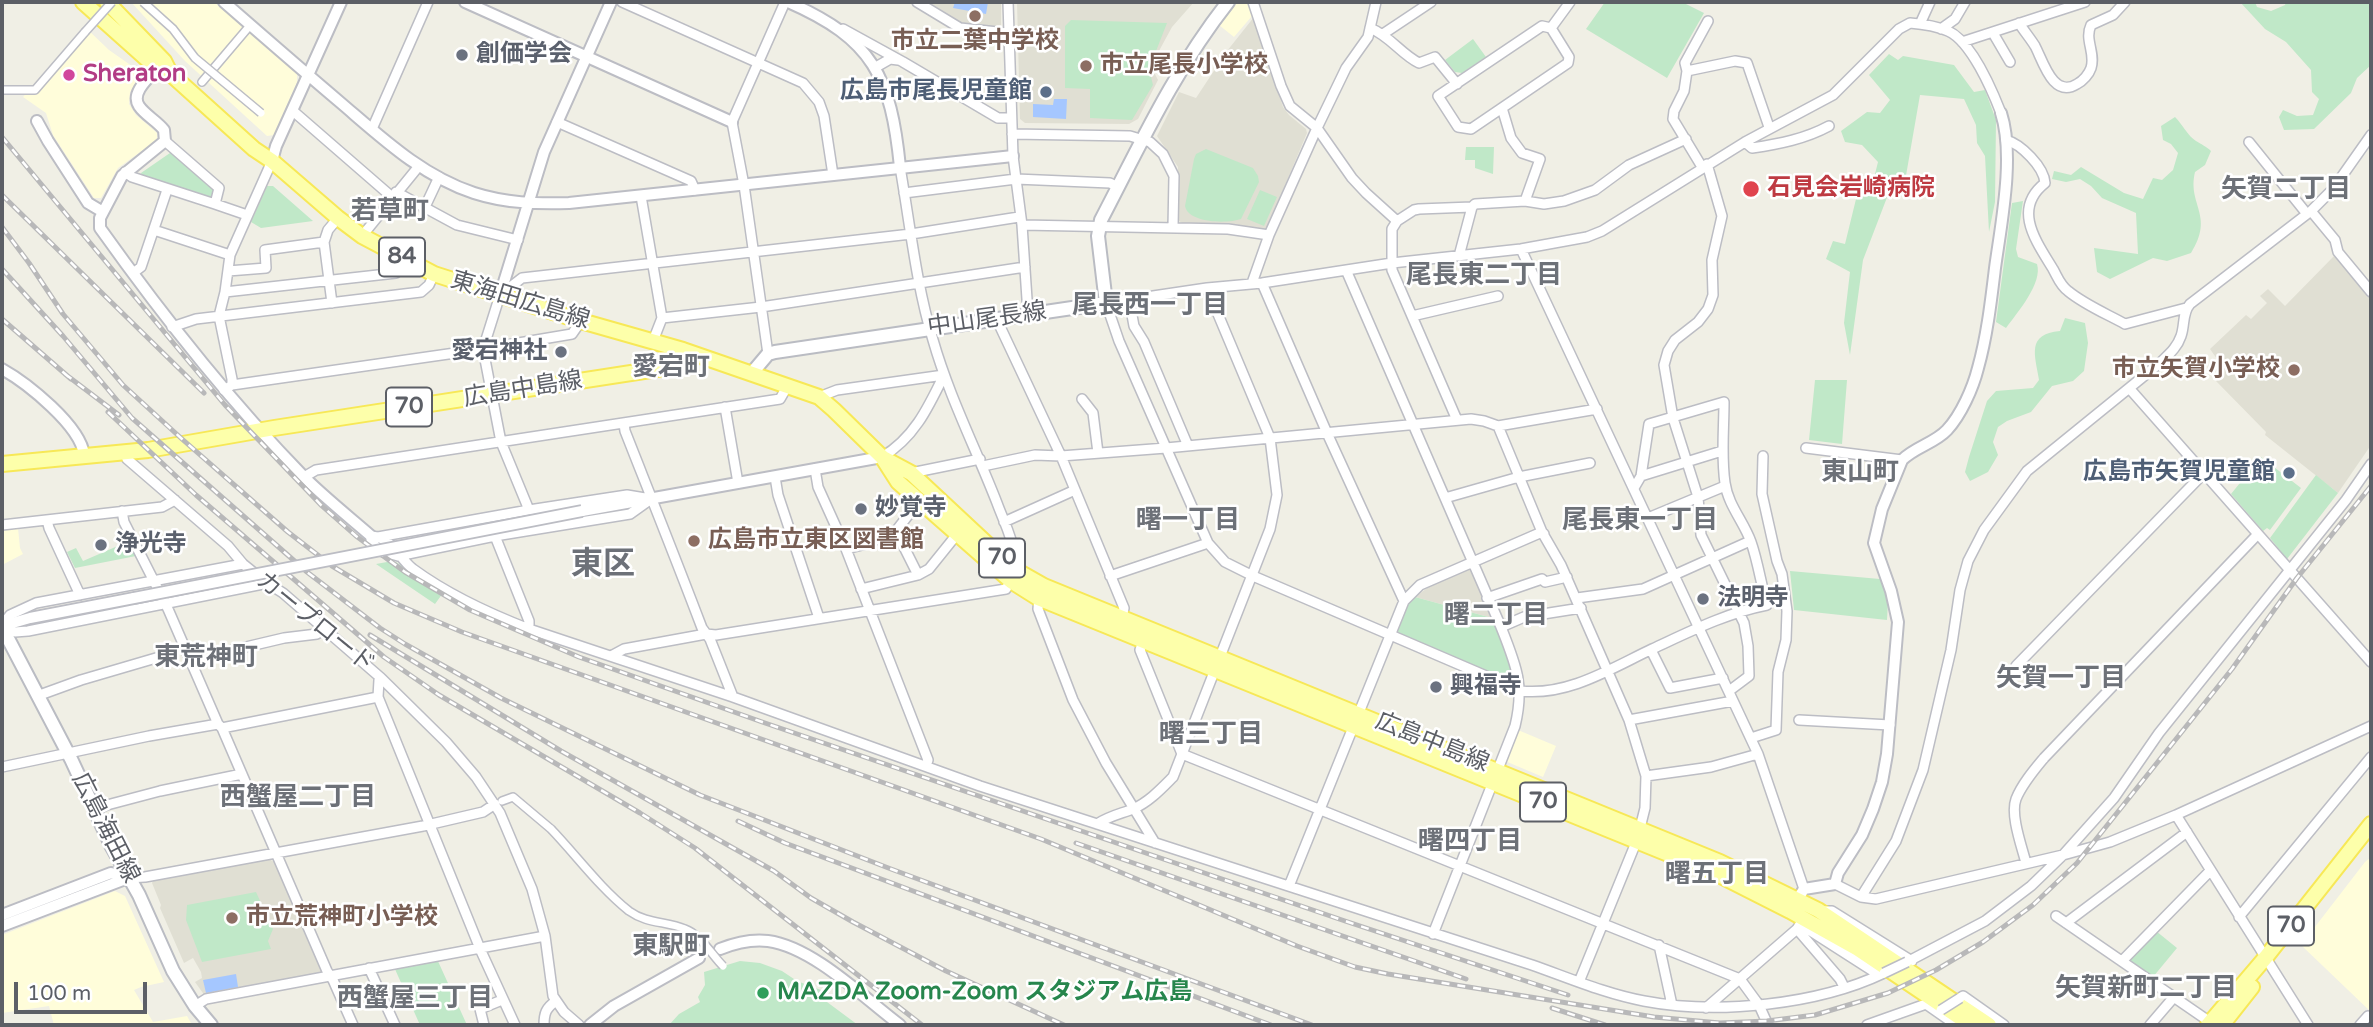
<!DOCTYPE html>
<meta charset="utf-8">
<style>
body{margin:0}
#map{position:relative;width:2373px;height:1027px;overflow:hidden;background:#f0efe5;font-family:"Varela Round",sans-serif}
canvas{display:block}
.frame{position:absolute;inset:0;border:4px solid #5c5f66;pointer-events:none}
.scale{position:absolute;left:14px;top:982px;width:133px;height:32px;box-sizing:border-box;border:4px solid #5c5f66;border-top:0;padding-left:9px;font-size:21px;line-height:24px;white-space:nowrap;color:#5c5f66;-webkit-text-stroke:5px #fff;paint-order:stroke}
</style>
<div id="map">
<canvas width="2373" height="1027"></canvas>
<div class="frame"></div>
<div class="scale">100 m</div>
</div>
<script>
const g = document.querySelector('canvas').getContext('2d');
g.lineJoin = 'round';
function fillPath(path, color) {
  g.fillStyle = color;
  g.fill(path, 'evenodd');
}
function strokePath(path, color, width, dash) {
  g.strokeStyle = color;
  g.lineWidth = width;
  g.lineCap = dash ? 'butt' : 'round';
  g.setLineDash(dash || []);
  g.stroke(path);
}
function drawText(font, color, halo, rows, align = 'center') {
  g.font = font + ' "Varela Round","Noto Sans JP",sans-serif';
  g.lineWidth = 5;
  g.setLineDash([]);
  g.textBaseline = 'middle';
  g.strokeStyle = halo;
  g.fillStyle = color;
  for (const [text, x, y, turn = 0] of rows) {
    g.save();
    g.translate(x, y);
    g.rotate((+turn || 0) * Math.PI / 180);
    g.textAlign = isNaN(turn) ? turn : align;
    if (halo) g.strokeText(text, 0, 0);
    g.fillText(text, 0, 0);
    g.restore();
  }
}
fillPath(new Path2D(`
 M131 2H214L297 74V82L274 135 267 136 185 61Z
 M1238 2H1247L1252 16 1234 37 1219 25Z
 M85 27 109 50 139 71 140 78 130 92 129 104 136 115 157 133V140L118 168 101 198H94L53 135 46 113 23 97Z
 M18 528 20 548 23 554 2 565V529Z
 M1518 730 1556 746 1543 777 1505 761Z
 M2371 857V1012L2301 945 2365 862Z
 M115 891 125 896 164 982 141 987 134 990 153 1022 187 1016 191 1023 175 1025H54L49 1006 2 1013V935Z`), '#fffdda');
fillPath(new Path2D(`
 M927 2H1001V28L962 23Z
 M1017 2H1194L1172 27 1153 62V70L1158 80 1138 119 1129 124 1025 123 1020 119Z
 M1254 17 1283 107 1289 115 1306 129 1307 133 1268 226 1263 230 1183 224 1178 220V167L1157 136 1179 92 1196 98 1227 51Z
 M2334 256 2371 297V445L2338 493 2265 435 2266 432 2216 381 2221 376 2210 364 2217 359 2210 349 2246 315 2251 319 2267 303 2260 296 2268 289 2285 306Z
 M1470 569 1473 570 1492 618 1415 597 1430 586Z
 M267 858 278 864 325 971 323 974 205 996 195 982 202 978 201 972 193 958 184 963 160 908 161 905 152 883 153 880Z`), '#e0dfd3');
fillPath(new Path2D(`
 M1605 2H1682L1704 13 1667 78 1586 29Z
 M2240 2H2255L2257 7 2271 11 2285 5 2286 2H2371V65L2357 78 2351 93 2314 129 2284 130 2279 117 2283 110 2297 116 2313 115 2319 99 2312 92 2311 70 2286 42 2265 29Z
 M1071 20 1167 23 1149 69 1153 85 1132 120 1090 118V89L1065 88V26Z
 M1473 39 1486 57 1462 73 1455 72 1445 60Z
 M1889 54 1898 60 1903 56 1954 65 1974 92 1985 90 1996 120 1995 202 1989 232 1985 156 1977 143 1976 125 1964 99 1920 95 1904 187H1891L1863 260 1850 355 1844 323 1850 272 1826 259 1833 241 1845 244 1857 195 1872 186 1878 162 1862 145 1845 142 1841 131 1867 112 1880 113 1890 100 1869 75Z
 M2175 117C2182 124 2188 136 2196 141 2202 145 2206 146 2211 151L2205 165 2195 172C2187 205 2215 215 2191 253L2167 261 2153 258 2110 279 2097 272 2094 248 2138 254 2136 213 2102 198 2091 186 2080 179 2066 182 2052 179 2054 171 2071 175 2081 167 2124 193 2143 199 2153 178 2162 180 2173 170 2178 153 2171 144 2163 140 2161 126Z
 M1466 147H1494L1493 174 1475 168V160H1465Z
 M1206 149 1253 168 1258 176 1259 182 1241 219C1227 224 1188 223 1185 206L1194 159 1196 154Z
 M170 153H174L214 187 213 198 209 199 142 177 141 173Z
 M267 186H273L313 221 261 228 251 222Z
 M1260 190 1277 197 1264 226 1247 219Z
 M2023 201 2016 249 2018 257 2037 264C2043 283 2017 313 2006 328L1996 322 2012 203Z
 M2065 318 2085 323 2088 343 2084 371 2073 381 2052 386 2031 412 2007 421 1998 427 1993 442 1998 455 1988 472 1970 481 1965 472 1969 457 1987 401 1996 391 2033 388 2039 380C2035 355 2026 334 2060 331Z
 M1815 380H1847L1842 444 1809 440Z
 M2261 457 2301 488 2270 530 2267 528 2263 531 2231 494Z
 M2316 475 2338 493 2287 559 2270 538Z
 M127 540 136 556 75 568 67 552 76 548 83 561 120 545V543Z
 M387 562H396L443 593 435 604 376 564Z
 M1790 571 1880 579 1888 601 1887 620 1794 610Z
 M1415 597 1492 618 1512 663 1516 682 1513 684 1400 636 1397 631 1409 602Z
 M256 892 273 929 268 941 271 949 202 962 186 920 187 905Z
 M2156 931 2177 948 2153 977 2127 960Z
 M437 959 467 1025H420L394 967Z
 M740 961 760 963 782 971 797 981 821 990 830 998 827 1002 858 1025H669L679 1014 700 1002 698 997 705 985 704 972Z`), '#c0e8c8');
fillPath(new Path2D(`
 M955 2H988L986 14 953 8Z
 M1054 99H1067L1066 119 1033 117V104L1053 105Z
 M236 974 238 987 206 993 203 980Z`), '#a5c7ff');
const pedestrian = new Path2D(`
 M202 82 247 29
 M2 90H35L85 32
 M502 801 513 797 551 829`);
const minor = new Path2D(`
 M622 2 803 83 819 102 824 116 833 175
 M917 2 960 28 1007 33
 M1008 2 1013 156 1022 225 1228 229 1269 235
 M1253 2 1281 86 1290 106 1317 128 1352 178 1366 193 1397 221
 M2019 23C2024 31 2030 38 2035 46 2043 61 2053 99 2077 84 2083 81 2089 74 2091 68 2096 53 2084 40 2091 25L2113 15 2125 2
 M1920 24 1930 2
 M1542 26 1551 28 1569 57 1568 63 1471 129 1458 127 1438 96Z
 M1370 28C1390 36 1401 54 1419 63L1435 57 1457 84
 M1551 28 1570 2
 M843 29 903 62 998 118H1011
 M1941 29 1955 19 1965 2
 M1993 33 2010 62
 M1383 34 1431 2
 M1962 42 2085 2
 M876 67 890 59 898 60
 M1687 71 1735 61 1747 63 1769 127
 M1502 108 1511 138 1522 153 1540 159 1525 201
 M293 111 392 197
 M557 122 691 181 695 190
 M372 129 428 2
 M1012 134 1130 136 1150 142 1163 154 1174 176 1173 227
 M2006 140C2021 144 2044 167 2045 183 2012 209 2036 241 2053 269 2058 278 2060 285 2068 291 2085 305 2107 314 2125 324L2186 308
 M165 141 219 188 215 204 247 215
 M1745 142 1752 148C1779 144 1805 139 1829 126
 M2249 142 2307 214
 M1707 164 1722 216 1712 260 1713 295 1708 309 1698 322 1675 340 1668 351 1664 365 1673 418 1698 497 1701 535 1744 623 1748 646 1749 676 1729 691
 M1702 167 1673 119 1674 111 1684 91 1687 71 1685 63 1708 21
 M125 172 132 177 215 204
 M396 192 457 225 518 240
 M904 193 1016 179 1110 183 1118 187
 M641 196 662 318 653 341
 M424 209 439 177
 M2311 211 2335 240 2338 252 2371 292
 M1022 225 1028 314
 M154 230 230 255
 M362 236 419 166
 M324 242 332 303
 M1521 249 1758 754 1804 889
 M1459 256 1472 207
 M1346 270 1501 627C1516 665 1525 685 1515 726L1433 934
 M228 271 266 268 265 250 324 242 328 230 338 218
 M133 273 141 267 167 190
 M1252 283 1269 235 1317 128 1346 68 1368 37 1376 2
 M1262 283 1327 433 1404 601
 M225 292 396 273 406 259
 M1129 299 1134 326 1144 342 1188 446
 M1412 316 1498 296
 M662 318 761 307 1025 267
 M996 318 1061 456 1124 608 1122 618
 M172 327 196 319 421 292 429 285 434 274
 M768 354 744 185 732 122 785 2
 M232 385V379L219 316 225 292 230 255 272 161
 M2129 388 2371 662
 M224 390 232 385 483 349 572 334 581 321
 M819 397 837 390 944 375
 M1082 399 1093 413 1098 453
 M725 407 738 483
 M1457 420 1392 270V229L1397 221 1414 210 1419 209 1472 207 1475 204 1525 201 1544 204 1564 201 1595 190 1629 165 1686 139
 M624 423 625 431C651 497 677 562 702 628L710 639 733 697
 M1498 426 1542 532 1561 565 1629 720 1646 776 1645 808 1637 840 1579 982
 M1806 448 1902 460
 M125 453 127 459 228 546 243 564 264 581 283 593 381 678 446 742 476 777 500 813 532 889 545 936 553 996 564 1012 579 1025
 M882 457C914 438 928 408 944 375
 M983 466 1035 455 1061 456 1166 448 1471 419 1484 421 1498 426 1597 409
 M815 469 818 487 846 549 928 760 926 766
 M911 473 980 459
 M1641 476 1722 451
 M304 477 316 470 780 399 788 385
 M775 477 778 495 819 618
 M1634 488 1641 476 1649 424 1724 402C1724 429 1721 456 1725 483 1728 505 1744 522 1751 542 1758 562 1761 584 1767 605 1726 613 1689 632 1652 649 1610 669 1568 696 1521 691L1253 576 1225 562 1208 543 1119 341 1106 303 1207 288 1262 283 1392 263 1521 249 1587 237 1602 231 1745 142 1833 95 1899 29 1910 23C1922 24 1936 26 1948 31 1971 41 1992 90 2001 113
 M627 495 651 499 630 514 495 536 398 556 380 551 371 541V536L378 537 529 510Z
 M1445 498 1519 477 1590 463
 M529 510 501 442 483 349 500 295 522 278 911 234 1019 217
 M122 511 124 522 168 609 218 724 222 728 327 971 333 980 353 1025
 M1648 518 1725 486
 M47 520 49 528 80 595
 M1004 522 1075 490
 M2 525 162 507 175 500
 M896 531 918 575
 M495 536 529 621V629
 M378 537C395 543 399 558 413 569 447 594 490 614 529 629L733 697 980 786 1532 965C1569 978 1606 994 1644 1001 1717 1015 1817 1005 1884 973
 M846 549 866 544 896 531 919 501
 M1110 576 1208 543
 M861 589 918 575 929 569 958 533
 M1039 597 1038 609 1073 700 1106 763 1155 843
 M1487 598 1542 579 1545 582 1567 577
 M1577 598 1643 589 1750 541
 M2 625 10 615 36 603 243 564
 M2 626 15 632 28 631 268 583
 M1501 627 1524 617 1581 608
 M1143 641 1140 650 1182 754 1740 979 1759 1005 1768 1025
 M1651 650 1670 688 1723 678
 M229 651 284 638 317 634 325 628
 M611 656 624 649 706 634 716 635 1006 589C1025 558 1008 533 997 503 976 449 949 396 933 340 916 284 910 224 900 167
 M2016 666 2203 474
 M381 678 379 680 378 697 481 951 515 1025
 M37 696 81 680 156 658
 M1629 720 1733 701
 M1799 720 1890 725
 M222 728 378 697
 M1751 738 1776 730 1778 672 1786 640 1787 611 1782 574 1777 561 1762 494 1763 456
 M2 767 149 736 218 724
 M1646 776 1711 767 1758 754
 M95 810 107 805 160 791 242 774
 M2176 815 2308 1025
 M1097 824C1109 816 1120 814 1133 809 1149 802 1161 789 1173 777L1270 529 1277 495 1270 438 1207 288
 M2026 863C2022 847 2010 815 2016 799 2022 784 2034 770 2044 758L2258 534
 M128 878 145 877 423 826 483 812 495 804
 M1835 884 1861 897 1876 899 2063 855 2110 842 2176 815 2371 726
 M1289 886 1404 601 1420 585 1542 532 1544 534
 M1861 897 1896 841 1923 770 1951 650 1960 590 1968 561 1984 530 2027 471 2160 363C2168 355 2177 348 2181 336 2185 325 2182 313 2190 304L2311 211 2333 189 2371 135
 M1824 911H1832L1912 961
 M2056 916 2210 1022
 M2239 917 2371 757
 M2066 923 2187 832
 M1801 925 1879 975
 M1797 929 1840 979 1844 987
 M1659 945 1672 1005
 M2122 961 2210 871
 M1907 962 1985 921 2031 886 2063 855 2114 798 2159 733 2346 500 2371 464
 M369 968 395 1025
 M1960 998 1963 996 2004 1025
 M195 1006 206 999 545 936
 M1706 1008 1797 929 1804 918
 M484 1025 480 1009 502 1000
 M544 1025C544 1013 546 1008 556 1001
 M1867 1025 1926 1004 1956 1025
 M2150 1025 2174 997
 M2360 1025 2368 1016`);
const tertiary = new Path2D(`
 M224 2C263 36 302 70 341 103 382 138 422 176 474 193 505 203 536 204 569 203L1013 156
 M465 2 732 122
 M788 2C873 39 891 77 900 167
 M162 63C154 74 129 91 139 106 145 115 157 121 164 130L165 141 122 176 100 218V228C162 315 228 399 303 476 324 497 348 516 371 536
 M37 121 48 141 88 203 103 212
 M272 161 276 146 341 2
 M500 295 544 152 611 2
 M2 369C27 383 81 426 84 455
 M582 511 882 457
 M2 626 30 618 134 598
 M1794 905 1804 889 1835 884 1838 873 1862 835 1873 809 1882 782 1887 754 1898 622 1891 591 1874 543 1882 509 1902 460C1915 447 1935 443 1947 430 1961 415 1973 388 1978 368 1987 336 1991 301 1995 268 2001 224 2015 156 2001 113
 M2 915 111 873 128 878
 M2 926 128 878
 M720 949C735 943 751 939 768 941 813 947 864 998 900 1025
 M590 1025 614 1006 699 958`);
const secondary = new Path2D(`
 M752 373 768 354 775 352 1106 303 1098 236 1101 220C1140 145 1175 69 1228 2
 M2 627 71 759 111 845 139 895 173 971 195 1006 211 1025`);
const primary = new Path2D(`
 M83 2 158 69 173 76 254 149 272 161 338 218 362 236 434 274 581 321 683 350 819 397 834 410 882 457 898 482 1011 581 1038 598 1715 873 1790 911 1858 949 1971 1025
 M107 2 164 61 170 73
 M883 458 911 473 1014 569 1044 586 1720 862 1818 910 1989 1025
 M2 464 148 450 274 428 670 367 677 364 683 350
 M2208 1025 2266 957 2371 824
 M2222 1025 2252 987`);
strokePath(pedestrian, '#bcbdc4', 10);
strokePath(minor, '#bcbdc4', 12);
strokePath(tertiary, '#bcbdc4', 14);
strokePath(secondary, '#babcc3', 16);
strokePath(primary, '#f7e857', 18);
strokePath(pedestrian, '#fff', 7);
strokePath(minor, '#fff', 9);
strokePath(tertiary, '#fff', 10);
strokePath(secondary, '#fff', 12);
strokePath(primary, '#fdffaa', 14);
const rail = new Path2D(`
 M2 137 225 405 322 506 356 536 405 572 470 610 579 657 765 723 1345 921 1568 995
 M2 195 204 393
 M2 227 29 263 63 314 123 385 182 439 288 532 332 566 394 603 462 632 1041 839 1297 946 1355 967 1388 974 1654 1017 1720 1023 1767 1021 1815 1015 1888 993 1936 970 1983 942 2033 905 2077 863 2232 669 2297 578 2371 486
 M2 269 63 336 132 418 307 572 380 628 405 644 501 698 700 795 891 869 1312 1025
 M2 319 71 379
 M65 374 119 415
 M108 412 196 495 384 657 439 695 640 813 695 848 922 1025
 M370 635 561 751 774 871 811 898 853 922 946 971 1064 1025
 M738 821 785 843 1271 1025
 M1076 843 1466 979
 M1552 1008 1605 1025`);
strokePath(rail, '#b8b8b9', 5);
strokePath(rail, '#fff', 2.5, [8]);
const pedestrianBridge = new Path2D(`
 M143 2 173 29 195 58 261 113
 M85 32 112 2
 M551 829C576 855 600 888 629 911 647 924 666 921 685 929 700 934 712 955 723 966`);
const minorBridge = new Path2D(`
 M1884 973 1907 962
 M1941 1010 1960 998`);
const tertiaryBridge = new Path2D(`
 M134 598 582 511`);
strokePath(pedestrianBridge, '#bcbdc4', 10, []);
strokePath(minorBridge, '#bcbdc4', 12, []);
strokePath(tertiaryBridge, '#bcbdc4', 14, []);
strokePath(pedestrianBridge, '#fff', 7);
strokePath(minorBridge, '#fff', 9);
strokePath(tertiaryBridge, '#fff', 10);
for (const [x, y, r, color] of [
 [975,16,7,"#8d6e63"],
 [462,55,7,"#6b7280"],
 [1086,66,7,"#8d6e63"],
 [69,75,7,"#d1479c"],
 [1046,92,7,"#5c6f8a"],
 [1751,189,9,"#e0444e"],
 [561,352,7,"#6b7280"],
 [2294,370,7,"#8d6e63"],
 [2289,473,7,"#5c6f8a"],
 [861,509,7,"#6b7280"],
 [694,541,7,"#8d6e63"],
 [101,545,7,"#6b7280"],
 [1703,599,7,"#6b7280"],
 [1436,687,7,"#6b7280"],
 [232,918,7,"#8d6e63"],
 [763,993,7,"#2e9e5b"]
]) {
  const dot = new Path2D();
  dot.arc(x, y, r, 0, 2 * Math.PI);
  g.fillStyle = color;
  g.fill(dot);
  strokePath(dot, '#fff', 2.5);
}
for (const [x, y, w] of [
 [402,257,46],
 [409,407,46],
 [1002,558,46],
 [1543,802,46],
 [2291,926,46]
]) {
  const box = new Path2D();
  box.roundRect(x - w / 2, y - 19.5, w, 39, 5);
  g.fillStyle = '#fff';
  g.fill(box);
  strokePath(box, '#5c5f66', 2);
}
drawText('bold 23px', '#5c5f66', null, [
 ["84",402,257],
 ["70",409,407],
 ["70",1002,558],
 ["70",1543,802],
 ["70",2291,926]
]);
drawText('bold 24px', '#785e54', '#fff', [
 ["市立二葉中学校",975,42,"center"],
 ["市立尾長小学校",1100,66],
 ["市立矢賀小学校",2280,370,"right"],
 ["広島市立東区図書館",708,541],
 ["市立荒神町小学校",246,918]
], 'left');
drawText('bold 24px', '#5b616d', '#fff', [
 ["創価学会",476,55],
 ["愛宕神社",547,352,"right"],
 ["妙覚寺",875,509],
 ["浄光寺",115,545],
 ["法明寺",1717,599],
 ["興福寺",1450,687]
], 'left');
drawText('bold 24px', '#b23c85', '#fff', [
 ["Sheraton",83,75]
], 'left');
drawText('bold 24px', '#4e5e75', '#fff', [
 ["広島市尾長児童館",1032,92],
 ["広島市矢賀児童館",2275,473]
], 'right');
drawText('bold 24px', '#be3a42', '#fff', [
 ["石見会岩崎病院",1767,189]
], 'left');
drawText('24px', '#5c5f66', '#fff', [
 ["東海田広島線",520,301,17],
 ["中山尾長線",987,320,-8],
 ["広島中島線",523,390,-9],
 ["カープロード",315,623,39],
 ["広島中島線",1432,743,22],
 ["広島海田線",105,828,63]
]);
drawText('bold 24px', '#27864d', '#fff', [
 ["MAZDA Zoom-Zoom スタジアム広島",777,993]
], 'left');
drawText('bold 26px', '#6d7178', '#fff', [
 ["矢賀二丁目",2286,190],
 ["若草町",390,212],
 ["尾長東二丁目",1484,276],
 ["尾長西一丁目",1150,306],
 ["愛宕町",671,368],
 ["東山町",1860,473],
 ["曙一丁目",1188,521],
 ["尾長東一丁目",1640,521],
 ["曙二丁目",1496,616],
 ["東荒神町",206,658],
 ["矢賀一丁目",2061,679],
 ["曙三丁目",1211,735],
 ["西蟹屋二丁目",298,798],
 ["曙四丁目",1470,842],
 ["曙五丁目",1717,875],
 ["東駅町",671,947],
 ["矢賀新町二丁目",2146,989],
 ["西蟹屋三丁目",415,999]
]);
drawText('bold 32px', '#6d7178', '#fff', [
 ["東区",603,566]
]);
</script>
